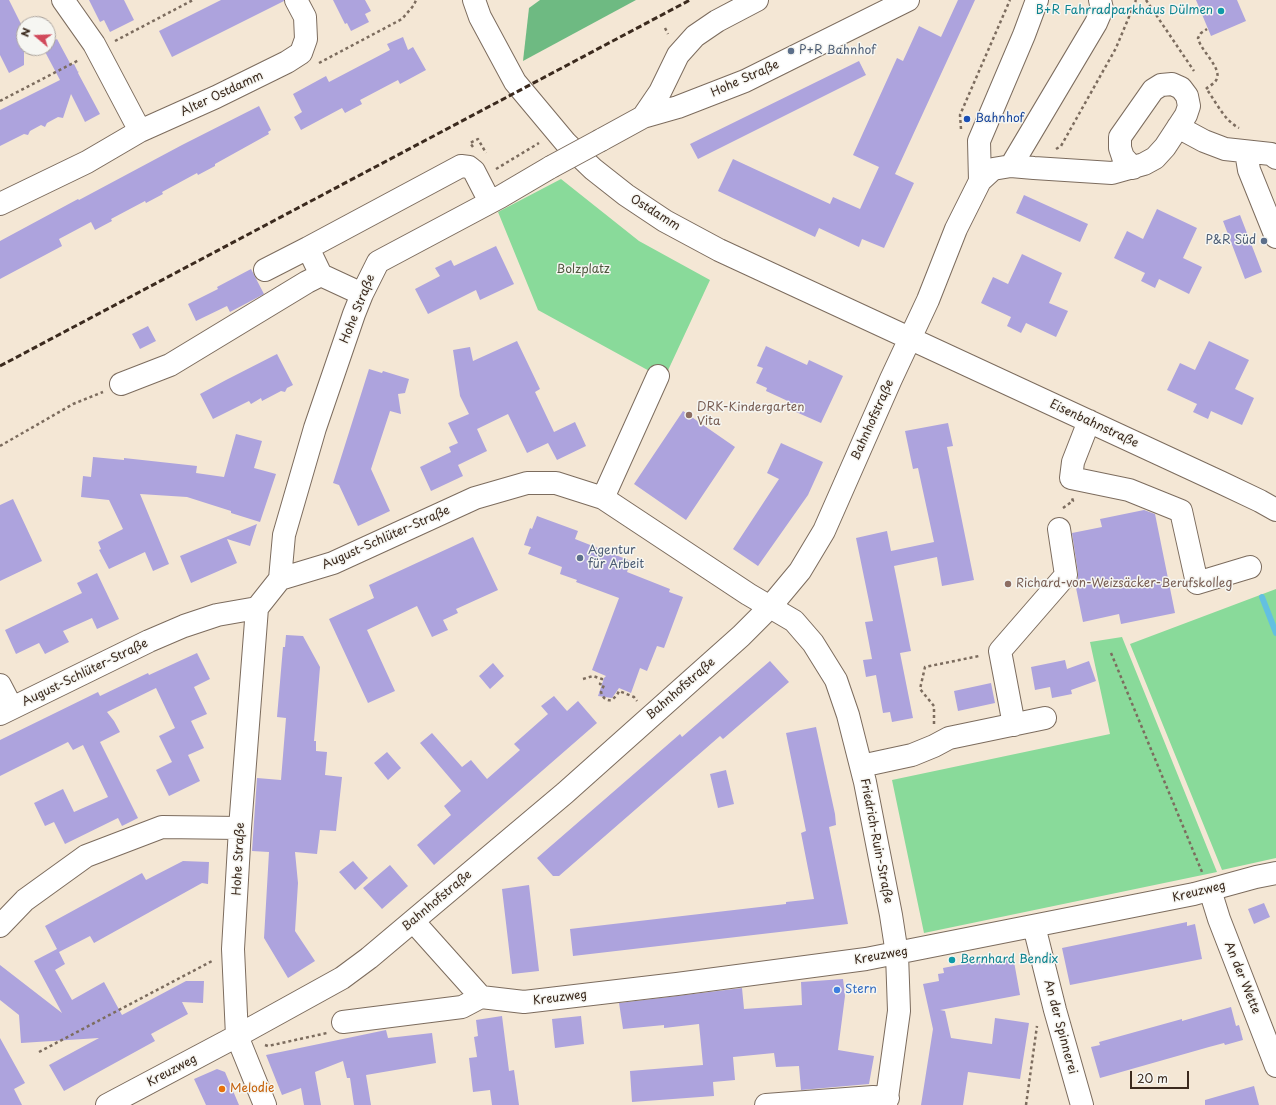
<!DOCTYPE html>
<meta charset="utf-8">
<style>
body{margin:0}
#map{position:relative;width:1276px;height:1105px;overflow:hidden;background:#f4e7d5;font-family:"Playpen Sans",sans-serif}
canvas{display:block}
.north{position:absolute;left:16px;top:16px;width:40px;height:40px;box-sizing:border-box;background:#f6f6f2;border:1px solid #aba49d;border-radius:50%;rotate:289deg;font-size:11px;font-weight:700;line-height:16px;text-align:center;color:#3b2a1e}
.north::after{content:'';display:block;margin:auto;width:14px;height:18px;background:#d1495b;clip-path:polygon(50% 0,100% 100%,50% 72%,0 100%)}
.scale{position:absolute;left:1130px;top:1071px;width:59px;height:18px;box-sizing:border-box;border:2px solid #3b2a1e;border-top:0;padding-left:5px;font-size:12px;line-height:14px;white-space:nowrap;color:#3b2a1e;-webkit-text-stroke:3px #f6f6f2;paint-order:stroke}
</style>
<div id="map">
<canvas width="1276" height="1105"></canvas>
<div class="north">N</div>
<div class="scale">20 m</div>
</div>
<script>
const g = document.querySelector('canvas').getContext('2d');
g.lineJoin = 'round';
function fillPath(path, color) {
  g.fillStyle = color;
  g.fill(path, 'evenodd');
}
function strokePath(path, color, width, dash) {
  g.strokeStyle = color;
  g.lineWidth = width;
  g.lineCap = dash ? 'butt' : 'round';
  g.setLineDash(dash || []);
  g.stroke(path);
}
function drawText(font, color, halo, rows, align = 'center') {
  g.font = font + ' "Playpen Sans",sans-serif';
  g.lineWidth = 3;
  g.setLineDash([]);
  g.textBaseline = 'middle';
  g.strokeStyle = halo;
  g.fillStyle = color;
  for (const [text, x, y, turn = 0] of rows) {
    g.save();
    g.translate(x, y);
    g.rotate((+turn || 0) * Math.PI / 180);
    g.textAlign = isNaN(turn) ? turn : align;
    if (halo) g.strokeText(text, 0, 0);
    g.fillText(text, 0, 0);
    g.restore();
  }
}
fillPath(new Path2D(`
 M561 179 639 241 710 280 664 379 538 310 498 212Z
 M1276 589V858L1222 870 1130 644Z
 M1122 637 1217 872 924 933 892 780 1110 734 1090 642Z`), '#89da9a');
fillPath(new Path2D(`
 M540 0H636L523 61 529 8Z`), '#6eba82');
strokePath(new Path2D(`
 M1262 597 1276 633`), '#63c0e1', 6);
fillPath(new Path2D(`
 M0 0H9L24 30V65L9 73 0 55Z
 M89 0H124L134 20 110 32 104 20 100 22Z
 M221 0H284V1L172 57 159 31Z
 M333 0H365L371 11 365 14 369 22 351 31 347 23 345 24Z
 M958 0H975L895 174 914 183 884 248 862 239 859 247 819 228 815 237 718 191 733 159 830 204 833 197 860 209 879 167 853 155 897 58 903 61 919 26 941 37Z
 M1196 0H1237L1246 21 1211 36Z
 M403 37 408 50 413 47 426 70 400 84 398 80 360 100 362 104 345 113 342 108 301 130 294 117 302 112 293 94 326 76 329 82 390 50 387 44Z
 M57 39 71 65 74 64 78 72 79 71 78 73 100 114 85 122 71 94 63 118 58 117 47 123 45 127 41 125 30 131 28 135 24 134 0 146V110L60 80 43 48H48V44Z
 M859 61 866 75 698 159 690 144Z
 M259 106 271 130 268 132 269 134 215 164V166L198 175 197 173 162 192 163 194 146 203 145 201 111 219 112 221 95 230 91 222 59 239 62 246 0 279V241L78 199 79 200 182 145Z
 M1024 195 1088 224 1080 242 1016 213Z
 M1157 209 1197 228 1183 258 1202 267 1189 294 1159 279 1155 288 1141 281 1145 273 1114 258 1127 231 1143 239Z
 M1240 215 1262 272 1245 279 1223 221Z
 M496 246 514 284 480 300 476 290 428 314 415 289 440 276 435 268 451 260 454 266Z
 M1022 254 1062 273 1049 303 1068 311 1056 337 1026 323 1021 333 1007 326 1011 317 981 303 993 277 1008 284Z
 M251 269 264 294 230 312 227 306 196 321 188 304 218 289 217 287Z
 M148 326 156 341 140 349 132 334Z
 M517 341 540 389 535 392 554 432 575 422 586 446 557 460 548 443 527 453 508 414 477 429 487 451 458 465 463 476 431 491 420 467 451 452 449 447 458 443 448 423 469 414 460 396 453 350 470 347 473 361Z
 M1209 341 1249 360 1235 389 1254 398 1242 425 1211 411 1208 419 1193 412 1197 404 1167 390 1180 363 1195 370Z
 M766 346 807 365 809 360 843 376 821 423 787 408 790 402 766 391 767 388 756 383 763 368 757 366Z
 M277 354 293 385 287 388 285 392 281 391 262 401 261 398 251 404 249 401 213 419 200 394 226 380Z
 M369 369 382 373 383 371 409 379 405 393 398 394 401 414 390 411 371 469 390 511 358 526 339 485 333 483Z
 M683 411 735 447 686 520 634 484Z
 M948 423 953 446 947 447 974 580 942 586 937 557 894 566 911 651 900 653 913 718 892 722 890 712 883 713 876 675 866 677 863 660 872 659 865 622 873 621 856 538 887 531 891 551 934 542 918 468 913 469 905 431Z
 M236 434 262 441 254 468 276 474 260 522 231 513V511L187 497 140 494 169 564 153 571 145 552 109 569 99 550 101 549 98 542 123 529 109 500 81 497 83 476 91 477 93 457 124 460V458L197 466 196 473 224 477Z
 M781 443 823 462 808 495 758 566 733 549 779 479 767 473Z
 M13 499 42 561 0 581V505Z
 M1144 510 1155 514 1175 613 1121 624 1119 614 1083 622 1075 583 1078 579V573L1072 533 1102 527 1100 519Z
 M537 516 578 531 575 539 631 561 627 572 670 589 669 592 683 597 664 648 657 646 647 671 640 668 631 693 619 688 612 698 598 696 604 678 606 676 592 670 619 598 576 582 577 580 560 574 562 567 528 554 531 547 524 545 530 528 532 529Z
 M257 524 250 546 227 539 237 563 191 583 180 556Z
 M473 537 498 590 456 609 458 613 443 620 448 630 432 637 417 606 367 630 395 691 368 703 329 619 374 598 369 585Z
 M97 573 119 619 97 629 92 618 63 631 69 642 45 654 39 643 16 654 5 630 82 593 77 583Z
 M286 635 303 636 320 667 314 741H316V751L327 752 325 775 342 777 336 831 320 830 317 854 295 852 298 883 295 931 315 961 288 978 264 938 269 852 252 851 257 778 281 780 286 718 277 717 283 647H285Z
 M197 653 210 679 194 687 207 714 191 721 204 748 188 755 200 781 169 796 156 770 172 762 159 736 175 728 156 688 107 712 114 721 120 732 100 742 138 818 122 826 118 818 65 844 54 822 45 826 34 803 63 789 74 812 108 797 83 745 73 750 68 742 0 776V740L98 692 100 696 148 673 149 675Z
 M1065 660 1067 669 1089 661 1096 681 1071 690 1072 694 1052 698 1050 687 1035 690 1031 667Z
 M770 661 789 682 723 739 720 736 559 876H553L537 858 680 734 682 737Z
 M493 663 504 676 490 689 479 676Z
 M991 683 995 703 958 711 954 691Z
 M554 696 567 711 578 701 597 723 434 865 417 845 451 815 444 806 461 791 420 743 432 733 462 767 471 760 487 779 520 750 514 744 548 714 541 706Z
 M816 727 835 814 836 825 829 827 848 924 573 956 570 929 786 904V902L814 899 801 833 806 831 786 733Z
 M387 752 401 768 388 780 374 763Z
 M726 770 734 804 718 808 710 774Z
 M183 861 209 862 208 884 202 883 94 943 90 936 59 952 65 964 55 970 72 1000 104 982 122 1015 186 981H204L203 1003 182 1002 188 1014 151 1034 155 1041 64 1091 49 1065 99 1038 21 1043 19 1015 0 1000V965L62 1013 34 961 57 949 45 926 142 873 146 880Z
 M353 861 368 878 355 890 339 872Z
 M390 865 408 886 382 909 363 888Z
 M529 885 539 971 512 974 502 889Z
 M1264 903 1270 917 1254 924 1248 909Z
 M1187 922V926L1195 924 1202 959 1070 985 1062 948Z
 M1013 956 1020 995 940 1010 945 1011 951 1038 992 1044 995 1018 1029 1023 1020 1079 968 1072 963 1105H921L933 1029 923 984 939 981 938 974 944 973 943 968 990 959V961Z
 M843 979 845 996 838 1050 874 1056 869 1084 801 1090 799 1066 776 1067 774 1053 733 1057 735 1080 713 1082 714 1096 632 1102 630 1071 703 1065 699 1024 664 1028V1025L623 1029 619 1003 742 988 744 1009 802 1005 801 982Z
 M1231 1007 1236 1026 1239 1025 1243 1040 1225 1045 1224 1043 1209 1047 1100 1078 1091 1047 1100 1045 1099 1042 1182 1019V1021Z
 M502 1016 509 1071 514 1070 519 1105H492L490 1090 473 1092 469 1058 477 1057 474 1037 478 1036 476 1020Z
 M581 1016 584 1044 555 1048 552 1019Z
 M386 1030 388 1038 432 1033 436 1063 366 1075 371 1105H354L350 1078H347L343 1061 315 1072 321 1105H304L301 1088 282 1095 266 1055Z
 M0 1038 25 1083 14 1089 22 1105H0Z
 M217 1069 225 1072 239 1105H206L194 1079Z
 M1254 1086 1259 1105H1205V1100Z`), '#ada3dd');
const minor = new Path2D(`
 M63 0 94 44 140 131
 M474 0 480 17 515 82 566 143 593 169 626 195 665 221 719 250 1220 482 1260 501 1276 510
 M643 117 660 92 678 55 695 36 717 21 757 0
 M1178 127 1204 141 1225 149 1271 154 1276 158
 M601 140 643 117 678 107 745 81 908 0
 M1246 152 1249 170 1276 237
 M1011 166 1096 23 1102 9 1100 0
 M980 181 979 141 1024 35 1037 0
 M0 204 87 162 140 131 216 97 287 62 301 53 306 39 305 17 296 0
 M265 270 308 248
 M362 294 321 275 308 248 461 166 469 167 474 171 490 202
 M121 384 170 365 307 282 321 275
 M1089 421 1073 462 1071 478 1129 490 1181 511 1197 583 1250 567
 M603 498 658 376
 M280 579 284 535 315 428 354 314 362 294 378 262 500 197 551 167
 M257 608 240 828 233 949 237 1036 265 1105
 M0 685 12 708
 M0 714 149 641 184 626 217 615 257 608 280 579 333 563 475 498 527 483H556L603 498 748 594 794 621 813 643 836 680 848 715 865 782 891 915 897 954 899 1011 886 1105
 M1014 725 1000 651 1066 575 1059 529
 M861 766 912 755 934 746 949 738 1045 718
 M1210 890 1219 919 1276 1066
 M413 921 481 997
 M0 926 25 900 86 856 162 827 240 828
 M1034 926 1055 1010 1082 1105
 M343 1022 462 1007 481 997 524 1002 677 984 866 959 1194 894 1256 877 1276 873
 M107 1105 237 1036 342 978 369 958 565 793 741 636 770 607 800 571 824 531 891 379 928 300 956 229 980 181 993 169 1011 166 1034 168 1112 173 1144 164 1155 158 1165 147 1186 115 1189 106 1187 96 1181 88 1172 84 1161 85 1153 90 1120 137V148L1123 157 1133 168
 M766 1105 873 1097 888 1098`);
strokePath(minor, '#7c6c5e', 24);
strokePath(new Path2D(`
 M1146 0 1194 71
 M665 28 668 34
 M115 41 193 0
 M319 63 402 19 414 5 416 0
 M1206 89C1209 86 1216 83 1217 78 1221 67 1200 50 1198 38L1201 33 1207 29
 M1208 91C1217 104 1225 121 1239 128
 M0 101 79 60
 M961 129 960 115 1010 0
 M473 147 470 143 478 139 486 153
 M1056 149 1061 146 1116 48 1136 0
 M496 169 539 143
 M0 446 73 404 103 392
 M1063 508 1073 501 1072 498
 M1111 653 1202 872
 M583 679 593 676 602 679 600 684 604 685 601 692C603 698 606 701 612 700L617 695 619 691 634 697 637 701
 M934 724V706L920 689 925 667 979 656
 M265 1045 268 1046 327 1033
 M39 1052 214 960
 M1026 1105 1037 1026`), '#7c6c5e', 2.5, [3, 3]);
strokePath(minor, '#fff', 22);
strokePath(new Path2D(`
 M0 366 690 0`), '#3b2a1e', 3, [6, 3]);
const minorBridge = new Path2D(`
 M551 167 601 140`);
strokePath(minorBridge, '#7c6c5e', 24, []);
strokePath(minorBridge, '#fff', 22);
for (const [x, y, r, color] of [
 [1221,11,4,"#0f9aa8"],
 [791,51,4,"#5c6f8a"],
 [967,119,4,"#1a4fb4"],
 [1264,241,4,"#5c6f8a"],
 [689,415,4,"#8d6e63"],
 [580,558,4,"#5c6f8a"],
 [1008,584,4,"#8d6e63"],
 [952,960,4,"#0f9aa8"],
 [837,990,4,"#3f7fe0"],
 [222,1089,4,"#e8710a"]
]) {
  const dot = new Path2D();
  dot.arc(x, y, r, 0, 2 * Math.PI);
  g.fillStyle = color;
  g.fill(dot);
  strokePath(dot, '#f6f6f2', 1.5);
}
drawText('12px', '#0d838f', '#f6f6f2', [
 ["B+R Fahrradparkhaus Dülmen",1213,11],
 ["Bernhard Bendix",960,960,"left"]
], 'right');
drawText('12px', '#4e5e75', '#f6f6f2', [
 ["P+R Bahnhof",799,51],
 ["P&R Süd",1256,241,"right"],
 ["Agentur",588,551],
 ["für Arbeit",588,565]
], 'left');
drawText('12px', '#3b2a1e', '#f6f6f2', [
 ["Hohe Straße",745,79,-24],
 ["Alter Ostdamm",222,94,-25],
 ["Ostdamm",655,213,32],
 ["Hohe Straße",358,309,-68],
 ["Bahnhofstraße",873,420,-66],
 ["Eisenbahnstraße",1094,424,25],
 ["August-Schlüter-Straße",386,538,-24],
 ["August-Schlüter-Straße",85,673,-26],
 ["Bahnhofstraße",681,689,-41],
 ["Friedrich-Ruin-Straße",876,841,79],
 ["Hohe Straße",239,859,-87],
 ["Kreuzweg",1199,892,-14],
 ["Bahnhofstraße",437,901,-40],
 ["Kreuzweg",881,956,-10],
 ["An der Wette",1242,978,68],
 ["Kreuzweg",560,998,-7],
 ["An der Spinnerei",1060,1027,75],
 ["Kreuzweg",172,1071,-28]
]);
drawText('12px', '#164399', '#f6f6f2', [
 ["Bahnhof",975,119]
], 'left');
drawText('12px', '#4e563d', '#f6f6f2', [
 ["Bolzplatz",583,270]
]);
drawText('12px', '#785e54', '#f6f6f2', [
 ["DRK-Kindergarten",697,408],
 ["Vita",697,422],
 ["Richard-von-Weizsäcker-Berufskolleg",1016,584]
], 'left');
drawText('12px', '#366cbe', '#f6f6f2', [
 ["Stern",845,990]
], 'left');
drawText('12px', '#c56008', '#f6f6f2', [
 ["Melodie",230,1089]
], 'left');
</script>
